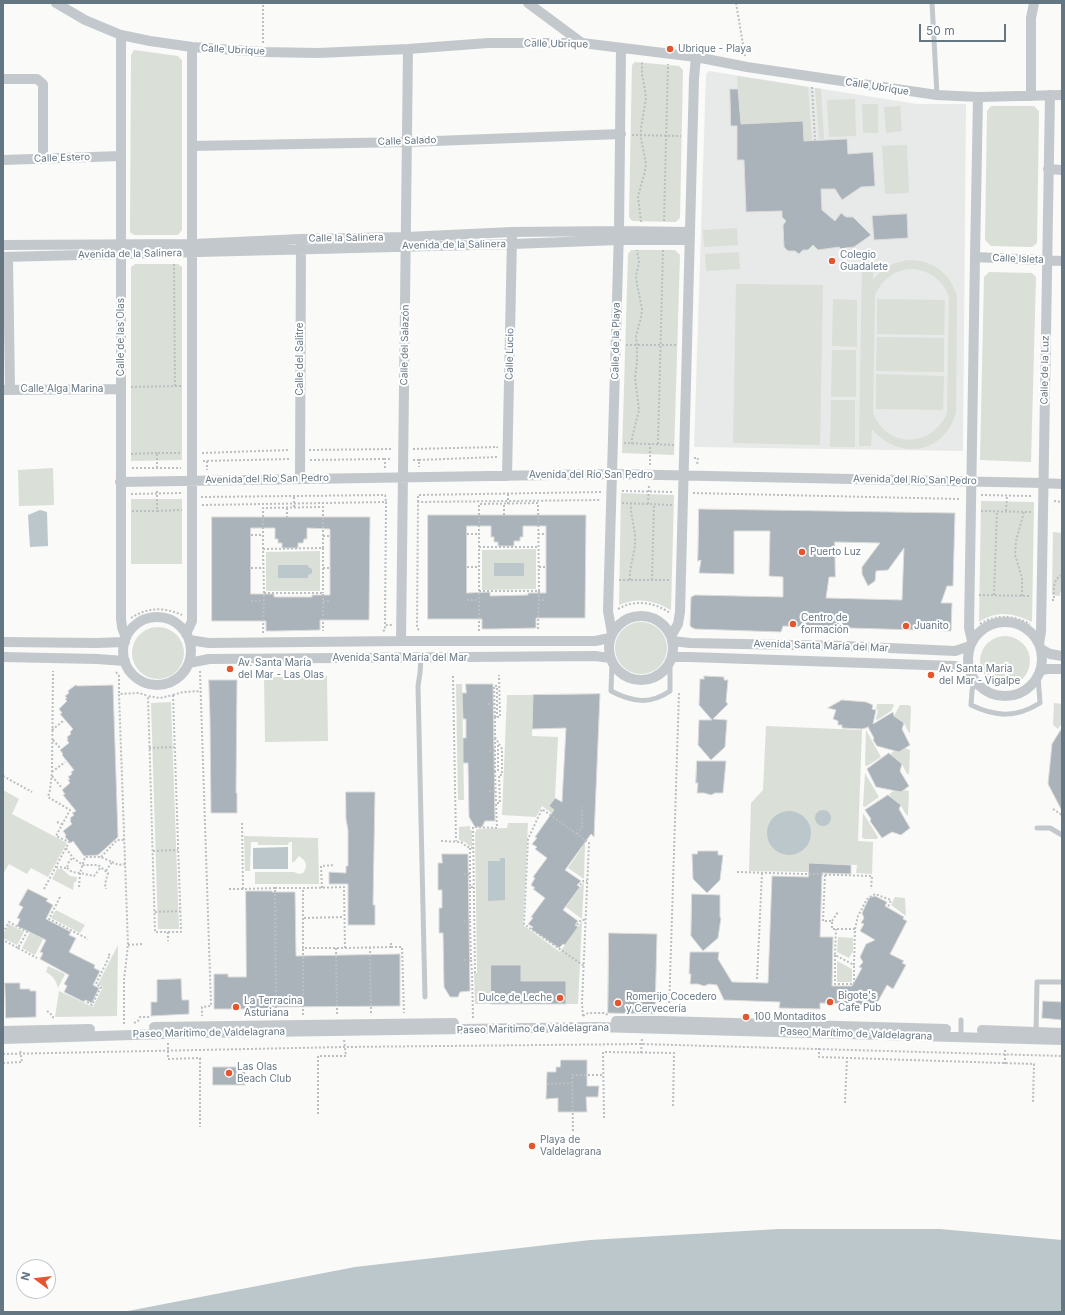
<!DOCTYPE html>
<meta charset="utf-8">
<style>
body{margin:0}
#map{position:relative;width:1065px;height:1315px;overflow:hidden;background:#fafaf8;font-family:Inter,sans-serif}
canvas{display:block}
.frame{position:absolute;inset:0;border:4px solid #657683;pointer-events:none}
.north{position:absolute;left:16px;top:1259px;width:40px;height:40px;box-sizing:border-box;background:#fff;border:1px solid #c1c8cd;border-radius:50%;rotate:285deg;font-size:11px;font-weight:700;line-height:16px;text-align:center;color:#657683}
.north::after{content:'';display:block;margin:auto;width:14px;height:18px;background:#e4572e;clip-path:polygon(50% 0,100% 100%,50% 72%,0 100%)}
.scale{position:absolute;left:919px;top:24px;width:87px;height:18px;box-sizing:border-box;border:2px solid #657683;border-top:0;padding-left:5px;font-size:12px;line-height:14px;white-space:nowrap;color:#657683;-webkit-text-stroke:3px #fff;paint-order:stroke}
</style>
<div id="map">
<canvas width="1065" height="1315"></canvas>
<div class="frame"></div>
<div class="north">N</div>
<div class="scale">50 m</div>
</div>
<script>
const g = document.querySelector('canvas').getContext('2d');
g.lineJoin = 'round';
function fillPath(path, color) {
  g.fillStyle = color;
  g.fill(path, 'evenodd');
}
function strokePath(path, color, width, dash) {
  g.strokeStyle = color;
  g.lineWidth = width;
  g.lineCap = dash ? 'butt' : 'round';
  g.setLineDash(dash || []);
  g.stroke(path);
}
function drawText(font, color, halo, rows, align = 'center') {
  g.font = font + ' Inter,sans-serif';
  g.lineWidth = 4;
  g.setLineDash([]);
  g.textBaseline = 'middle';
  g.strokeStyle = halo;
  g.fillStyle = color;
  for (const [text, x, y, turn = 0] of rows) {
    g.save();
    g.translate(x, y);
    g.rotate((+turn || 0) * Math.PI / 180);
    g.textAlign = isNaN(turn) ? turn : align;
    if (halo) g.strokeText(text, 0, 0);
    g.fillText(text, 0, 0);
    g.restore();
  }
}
fillPath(new Path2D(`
 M709 71 917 104H966L963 451 694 447 706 74Z`), '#e8e9e9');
fillPath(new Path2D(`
 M134 50 178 56 182 60V230L178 235H134L130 232 131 55Z
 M635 62 679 66 683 70 680 218 676 222 632 221 629 217 632 65Z
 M737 76 808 87 812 140 804 141 803 121 741 124Z
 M815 88 821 89 824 139H819Z
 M855 99 856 136 829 137 827 100Z
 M862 104H878V133H863Z
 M900 106 902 131 886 133 884 107Z
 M991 106H1034L1039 111 1037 243 1032 247 991 246 985 240 987 111Z
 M907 145 909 193 885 194 882 146Z
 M737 228 738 245 704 247 703 230Z
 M631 250H675L680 255 674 455 622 453 628 254Z
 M739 252 740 269 706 271 705 254Z
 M911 260C935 261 950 274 957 296L956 412C945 454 899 461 872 429L871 446H859L862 262 874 263 873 280C883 267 895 261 911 260ZM907 269C926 268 942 278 949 296L947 413C932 448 887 449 873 413L875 295C881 281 892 272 907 269Z
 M135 264H178L182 267V460L131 461V267Z
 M989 272 1032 273 1036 277 1031 462 980 460 984 277Z
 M736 284 823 285 820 445 733 443Z
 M833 299 857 300V347L832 346Z
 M877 299 945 300 944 335 877 334Z
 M877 337 944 338V372L876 371Z
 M832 350H856V397H831Z
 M876 374 944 376 943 410 876 409Z
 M831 400H855V447H830Z
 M53 468 54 505 19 506 18 470Z
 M621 493 674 495 671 610C653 600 638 597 619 605Z
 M131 499H182V564H131Z
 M981 501 1034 502 1032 622C1013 613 998 610 979 622Z
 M1053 532 1062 533V592H1060V596L1052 595Z
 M536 549V589L482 590V550Z
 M320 551V591H266V552Z
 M615 648a26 26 0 1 1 52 0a26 26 0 1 1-52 0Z
 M132 653a26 26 0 1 1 52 0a26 26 0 1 1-52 0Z
 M980 661a25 25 0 1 1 50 0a25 25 0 1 1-50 0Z
 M327 676 328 741 265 742 264 677Z
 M456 684H462L464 800H458Z
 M507 695H533L532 736 558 737 555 798 549 806 557 812 575 830 542 806 536 817 502 815Z
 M171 702 179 929H158L151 703Z
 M1054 703 1062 704V723L1058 729 1053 725Z
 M877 704H893L894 706 891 711 877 720 876 719 878 710 876 709Z
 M900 705H909L911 707 910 732 909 733 904 723 894 716Z
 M766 726 862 730 858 841 873 842 872 874 856 873 857 865 809 863 808 872 749 871 751 803 763 790Z
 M866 730 881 757 867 766 865 765Z
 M899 748 900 750H902L905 748 910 750 909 774H907L902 764 893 757 891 753Z
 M865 773 879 797 865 807 863 806Z
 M897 789 901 792 904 790 909 791 908 816C904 813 903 808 900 804 896 800 892 799 889 794Z
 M3 790 19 799 12 814 67 843 48 877 31 868 27 874 9 864 3 874Z
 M863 813 878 837 877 839H864L862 837Z
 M508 823H528L523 925 560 952 582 921 578 1004H566V981H521V965H492L491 1004H475L474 973H477L475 833 477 829 507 828Z
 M470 826V830H472V846H469L465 842 459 840V827Z
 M244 836 318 838 319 884H255V872H294L299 874 303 873C309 865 305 860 299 856L294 862H292V842H289L288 845H258V842H251L250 871H245Z
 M585 843 584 879 568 868Z
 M57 869H62L70 876 77 877 76 882H74L73 890 52 879Z
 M584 882 582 919 566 907Z
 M895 897 905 898 906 916 891 905Z
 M56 910 85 925 80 933 51 918Z
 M9 924 24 932 17 945 3 938V936Z
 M30 932 43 939 35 955 22 948Z
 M838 937 853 938V951L849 958 837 952Z
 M118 945 117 1016 55 1017 59 991 93 1007 103 987 98 984Z
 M837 961 852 969V982H837Z
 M48 966 65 974 58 988C56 980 53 976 46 972Z`), '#dadfd7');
fillPath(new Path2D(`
 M40 510 47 512 48 546 30 547 28 515Z
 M494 563H524V576H494Z
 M278 565H308V567L312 569V573L308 575V578H278Z
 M815 818a8 8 0 1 1 16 0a8 8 0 1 1-16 0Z
 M767 833a22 22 0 1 1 44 0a22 22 0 1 1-44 0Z
 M288 847V869H253V848Z
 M500 858H505V900L488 901V861H500Z
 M779 1229H940L1062 1240V1312H123L355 1267 590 1240Z`), '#bbc7cb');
const building = new Path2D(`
 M730 89H738L741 124 803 121 804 141 847 139 848 154 873 152 875 186 861 187 842 200 835 189H821L822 210 835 221 841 213 846 217H853L871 235 854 247 845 248 843 251 839 247 818 250 813 245 808 250H803L799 254 795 251H788L784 247 783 225 786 221 782 217V211L746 212 744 160H737V126H731Z
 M907 214 908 238 874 240 872 216Z
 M699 509 955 513 953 586H947L941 603H952L951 631 783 626 781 632 695 629 691 627 690 625 691 597 695 595 783 597V577L769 576 770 531H734V574L699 573 701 560 698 561ZM835 542 880 543 862 567V574L868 586 875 581 876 571 888 570 904 548 902 600 826 598 829 577H835Z
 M428 515H586L585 618H536V628L492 629H482V619H428ZM467 526H491V537H494V542H498V546H514V541H520V537H523V526H546V593H528V595L490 596V592L467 593Z
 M212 517H370L369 620H320V630L276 631H266V621H212ZM251 528H275V539H278V543H282V548H298V543H303L304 539H307V528L330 529V595H312V597H274V594H251Z
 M704 676 724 677V680H728L726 702 728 704 713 719 727 720 725 747 711 760 698 745 699 720H712L699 705 700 679H704Z
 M209 680H237L236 793H237V813H211L210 718Z
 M466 684H493L495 821H485L482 827H475L469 817 468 763H463V738H466V719H463L462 693H466Z
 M76 685 77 686 113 685 118 837 98 855 84 856 73 841 71 843 65 837 66 835 63 831 72 824 70 821 71 820 70 818 74 815 72 813 76 811 63 795 65 794 62 790 70 783 68 780 70 779 68 777 72 774 71 772 74 770 62 755 63 754 60 750 69 743 67 740 68 739 67 737 71 734 70 732 73 729 60 714 62 713 59 709 67 701 65 699 67 698 65 696 69 693 68 691Z
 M600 694 594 837 591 834 565 870 581 881 577 885 580 887 563 910 578 921 575 925 578 927 565 945 563 944 559 948 531 929 533 927 528 924 533 918 531 917 545 898 533 889 535 888 531 885 535 878 533 877 547 858 535 849 537 847 532 844 537 838 535 837 554 810 549 806 555 798 562 802 566 728 532 729 533 695Z
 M842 700 866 702 873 705 872 709 876 710 873 724 893 712 894 716 904 723 902 729 910 745 899 752 877 746 873 740 874 738 868 727H869L862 729 842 728V725H838V721L833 719 836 710 828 708Z
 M1062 728V811L1048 784 1052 744Z
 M889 753 902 764 900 771 909 786 901 792 876 787 867 769Z
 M697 761H726L723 793H715L711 795 704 793H697L698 783H696Z
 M346 792H375L373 905H375V925H348V884H329V872L346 873V866H348V830L346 819Z
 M888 795 901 805 899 809 910 828 901 835 892 832 882 838 870 821 871 819 865 810Z
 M698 851H718V855H723L720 880 707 893 693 879 692 854H697Z
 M442 854H468L470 991 460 992 458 997H450L444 987 443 933H439V908H442V890H438V863H442Z
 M809 863 851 865V874L822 873 820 937H833L832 986H852L862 968 859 967 863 962 860 957 866 944 875 940 860 931 864 924 861 923 864 918 862 913 869 898 875 896 887 902 885 906 904 917 903 919 907 921 890 954 904 961 902 963 906 965 893 989 887 985 876 1005 820 1003V1009L779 1008 780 1002 724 1000 717 985 709 984 704 986 698 984H690L691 974H689L690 952H719L718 959 732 982 768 983 772 876 808 877Z
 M28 889 48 899 46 901 53 905 46 919 71 932 69 935 76 938 69 952 95 965 94 968 100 971 93 985 99 988 92 1003 85 1000 84 1002 64 992 67 986 64 984 69 975 40 959 43 953 40 952 46 940 17 926 20 919 17 918 23 907 19 905Z
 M246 891H272V892H295L296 956 400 954V1006L272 1007V1009H214V974H228V977H246Z
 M692 894 720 895V917L721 918 718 938 703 951 691 936Z
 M609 933 657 934 655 1014 608 1013Z
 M491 965H521V981H566V1004H491Z
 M181 979 182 1000H189V1014L151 1016V1002H157V980Z
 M5 983H20V989H30V991H36V1017L6 1018Z
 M1043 1001 1062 1002V1020L1042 1018Z
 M561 1060H587V1086H599L598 1097H586L587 1112H558V1098L546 1099 547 1072H556V1067H560Z
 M213 1067H245V1085H213Z`);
fillPath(building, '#aab3b9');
strokePath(building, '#dcdcda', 1);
strokePath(new Path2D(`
 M736 3 745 56
 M263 43V3
 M812 87 815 140
 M632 135 681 136
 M664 221 668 64
 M641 222 638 196 645 171 646 164 641 138V128L646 98 644 84 642 75V61
 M174 264 175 387
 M626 345H676
 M131 387 182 386
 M624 443 675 445
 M632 444V438L639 410 635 378 637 363V345L636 336 641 318 642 309 637 284 636 276 639 262 637 250
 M658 444 663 249
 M413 449 497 447V448
 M309 450 393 449
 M202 453 289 450
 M131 454 157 453
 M694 458H698L697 465
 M310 460 385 459
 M413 460H419V467
 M419 460 497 457
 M203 461 290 459
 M207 461V470
 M650 465V444
 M132 468H181
 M157 468V453H181
 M385 468V459H392
 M157 491V511L182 510
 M622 491 674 492
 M693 493 960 499
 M131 494 181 493
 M981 495 1032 496
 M201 497 385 495 386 502
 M294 497V508
 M1054 501 1062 502
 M418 502V495L601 492
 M622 503 672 505
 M508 504V493
 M648 504 649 485
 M202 505 386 502 385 625
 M287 508V517
 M132 511H157
 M981 511 1032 512
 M1006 511 1007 495
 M504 515V504
 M467 534H479
 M538 534H546
 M251 535H263
 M323 536H330
 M479 547H538
 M263 549V508L323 507V548
 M467 567H479
 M539 567H546
 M251 568H263
 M323 568H330
 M619 580H670
 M630 580C629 566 635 555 635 542 636 529 630 517 631 504
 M652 580 654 504
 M479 591V504L538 503 539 591
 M264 593 263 549 323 548V593
 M979 595 1031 596
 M994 595 997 511
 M1022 596V578L1015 555 1016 541 1024 512
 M467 600H479
 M538 600H546
 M1052 600H1054C1054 591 1052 579 1062 575
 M251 601H264
 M323 601H330
 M618 609C635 599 654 602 670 613
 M131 618C148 607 164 607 182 615
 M980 624C996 614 1013 615 1030 624
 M419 630 417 628 418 502 601 500
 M383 631 385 630V625H392
 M479 631V591H539L538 631
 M263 633 264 593H323V631
 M200 671 211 1006 202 1007V1016
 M116 672 119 676V694
 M453 676 456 841
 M173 695 181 932H155L148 696 160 698Z
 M173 695 183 692 201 691
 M488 704H494
 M495 717 494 686H497V717
 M52 730 63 721
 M495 738V771H498V743
 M53 740 60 748
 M149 748 174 747
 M489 751 495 750
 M495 771 496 803
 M52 772 65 762
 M3 776 32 792
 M52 776 61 787
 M489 791H495
 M1053 809 1062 815
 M57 822 62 824
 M242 823 243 889 275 888 276 1015
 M577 834 582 828V807
 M441 841 461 842 467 847 474 848
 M582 846 585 841
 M66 848 73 858 83 865H98L108 873 105 884 106 889
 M470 848V887H474
 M153 851 178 850
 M101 857 117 840H124
 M112 862 119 865 125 864
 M56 867 67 868 69 861 73 858
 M67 868 72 872 80 873 85 857H101L112 862 106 871
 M737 872 872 876 871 889
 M464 874H470
 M825 875 823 921H832V929H855L854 965 835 955 836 929
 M580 885 583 881H587
 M79 887 80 873 94 876 101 867
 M470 887V920
 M275 888C298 888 321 888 344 887L345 948H303V888
 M322 888 321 866 335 865
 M44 889 69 842 56 836 70 810 48 797 50 790 52 772 53 671
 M229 889H243
 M60 897 49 919 88 939
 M155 912 180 911
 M304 918 344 917
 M832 921 838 912
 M577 925 581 920H586
 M855 929 858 916 867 899 875 894 891 900 888 907
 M168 932V941
 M3 933 9 922 27 932 18 948 3 940
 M128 945 142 944
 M370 947 371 1014
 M391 947H402L404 1013
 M18 948 37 958
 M336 948 337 1014
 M345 948 391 947V943
 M835 955V984H854V965
 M464 960H471L470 920 464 921
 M471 960 472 971
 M757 979 762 873
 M87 1002 92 1005 101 987 96 984 110 955 108 954
 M47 1011 53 1016V1020
 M669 1011 679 692
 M303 1015V948
 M583 1016 588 1013H605L609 1016
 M583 1016 582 1003 589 843 542 809 528 839 524 924 584 966
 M473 1018 472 972H475L473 827 497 828 496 803H500L499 775H502V749L495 737V717H500L499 675
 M134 1023 138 1021 140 1017H150
 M124 1024V980L128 945 119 694 139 693 148 696
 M168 1043V1059L200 1058V1127
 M819 1048V1057L1034 1064 1033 1102
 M641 1053 642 1038
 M3 1054 345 1047 641 1044 1062 1056
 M3 1063 22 1062 20 1049
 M1005 1064V1048
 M547 1084 572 1083
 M845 1103 847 1058
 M318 1114V1056H346L344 1040
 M604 1118 603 1052 674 1053 673 1108
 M573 1131 572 1075H604`), '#bbbfc2', 2, [2, 2]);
strokePath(new Path2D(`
 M932 3 937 95
 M421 658 420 673 418 686 425 997
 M612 663 611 691C632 702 650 705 670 691V662
 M974 681 972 691 971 705C996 717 1016 718 1040 703L1038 676
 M1037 828H1050L1062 835
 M1036 1032 1037 982H1062
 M961 1037V1020`), '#c3c8cc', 5);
strokePath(new Path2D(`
 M56 3 85 20 121 35 150 41 192 47 263 52 318 53 408 49 488 43H582L696 57 747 67 937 95 978 97 1062 95
 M528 3 582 43
 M121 35V619L122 627 126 638
 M3 79H37L43 84V159
 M1031 96V18L1034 3
 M192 146 408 142 621 134
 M3 160 121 156
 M1048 169 1062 170
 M3 245 193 244 301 239 406 237 512 232 619 231 690 232
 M3 257 512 244 619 240H689
 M8 257 10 390
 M975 257 1062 261
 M3 390 121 389
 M507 476 512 238
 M300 479 301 243
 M120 482 613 474 1043 483 1062 484
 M609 648a32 32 0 1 1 64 0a32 32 0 1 1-64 0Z
 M123 651a34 34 0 1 1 68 0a34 34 0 1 1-68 0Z
 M968 659a37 37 0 1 1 74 0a37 37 0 1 1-74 0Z
 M186 634 192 621V47
 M612 634 608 611 619 231 621 48
 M671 636 678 624 680 612 694 78 696 57
 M189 640 209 643 401 641H595L610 638
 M401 641 408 49
 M672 641 690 643 845 646 955 651 970 646
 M972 641 969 628 975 257 978 97
 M3 642 97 643 125 642
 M1039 644 1041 632 1050 95
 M1041 649 1050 654 1062 656
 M3 657 97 659 125 661
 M672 657H689L955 666 969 670
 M189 663 209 659 595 656 610 658
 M1041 670 1048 669H1062
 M616 1021H662L946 1029
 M154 1027 454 1023
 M982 1030 1062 1033
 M3 1031 90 1029
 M3 1039 198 1033 596 1027 1062 1040`), '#c3c8cc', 10);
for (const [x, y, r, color] of [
 [670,49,4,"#e4572e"],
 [832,261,4,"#e4572e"],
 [802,552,4,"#e4572e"],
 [793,624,4,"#e4572e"],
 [906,626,4,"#e4572e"],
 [230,669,4,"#e4572e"],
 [931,675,4,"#e4572e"],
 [560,998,4,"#e4572e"],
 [830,1002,4,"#e4572e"],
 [618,1003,4,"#e4572e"],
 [236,1007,4,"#e4572e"],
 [746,1017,4,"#e4572e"],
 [229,1073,4,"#e4572e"],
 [532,1146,4,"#e4572e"]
]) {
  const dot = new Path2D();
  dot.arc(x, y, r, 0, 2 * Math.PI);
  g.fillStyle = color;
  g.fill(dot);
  strokePath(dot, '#fff', 1.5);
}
drawText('10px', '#657683', '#fff', [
 ["Calle Ubrique",556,44,1],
 ["Calle Ubrique",233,50,3],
 ["Calle Ubrique",877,87,9],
 ["Calle Salado",407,141,-2],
 ["Calle Estero",62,158,-2],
 ["Calle la Salinera",346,238,-1],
 ["Avenida de la Salinera",454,245,-1],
 ["Avenida de la Salinera",130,254,-1],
 ["Calle Isleta",1018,259,2],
 ["Calle de las Olas",121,337,-90],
 ["Calle de la Playa",616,341,-89],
 ["Calle del Salazón",405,345,-89],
 ["Calle Lucio",510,354,-89],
 ["Calle del Salitre",300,359,-90],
 ["Calle de la Luz",1045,370,-89],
 ["Calle Alga Marina",62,389],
 ["Avenida del Río San Pedro",591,475],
 ["Avenida del Río San Pedro",267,479,-1],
 ["Avenida del Río San Pedro",915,480,1],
 ["Avenida Santa María del Mar",821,646,2],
 ["Avenida Santa María del Mar",400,658],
 ["Paseo Marítimo de Valdelagrana",533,1029,-1],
 ["Paseo Marítimo de Valdelagrana",209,1033,-1],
 ["Paseo Marítimo de Valdelagrana",856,1034,2]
]);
drawText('10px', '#657683', '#fff', [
 ["Ubrique - Playa",678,49],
 ["Colegio",840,255],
 ["Guadalete",840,267],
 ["Puerto Luz",810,552],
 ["Centro de",801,618],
 ["formación",801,630],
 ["Juanito",914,626],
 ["Av. Santa María",238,663],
 ["del Mar - Las Olas",238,675],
 ["Av. Santa María",939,669],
 ["del Mar - Vigalpe",939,681],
 ["Bigote's",838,996],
 ["Cafe Pub",838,1008],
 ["Romerijo Cocedero",626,997],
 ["y Cervecería",626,1009],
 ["Dulce de Leche",552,998,"right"],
 ["La Terracina",244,1001],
 ["Asturiana",244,1013],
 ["100 Montaditos",754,1017],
 ["Las Olas",237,1067],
 ["Beach Club",237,1079],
 ["Playa de",540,1140],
 ["Valdelagrana",540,1152]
], 'left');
</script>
